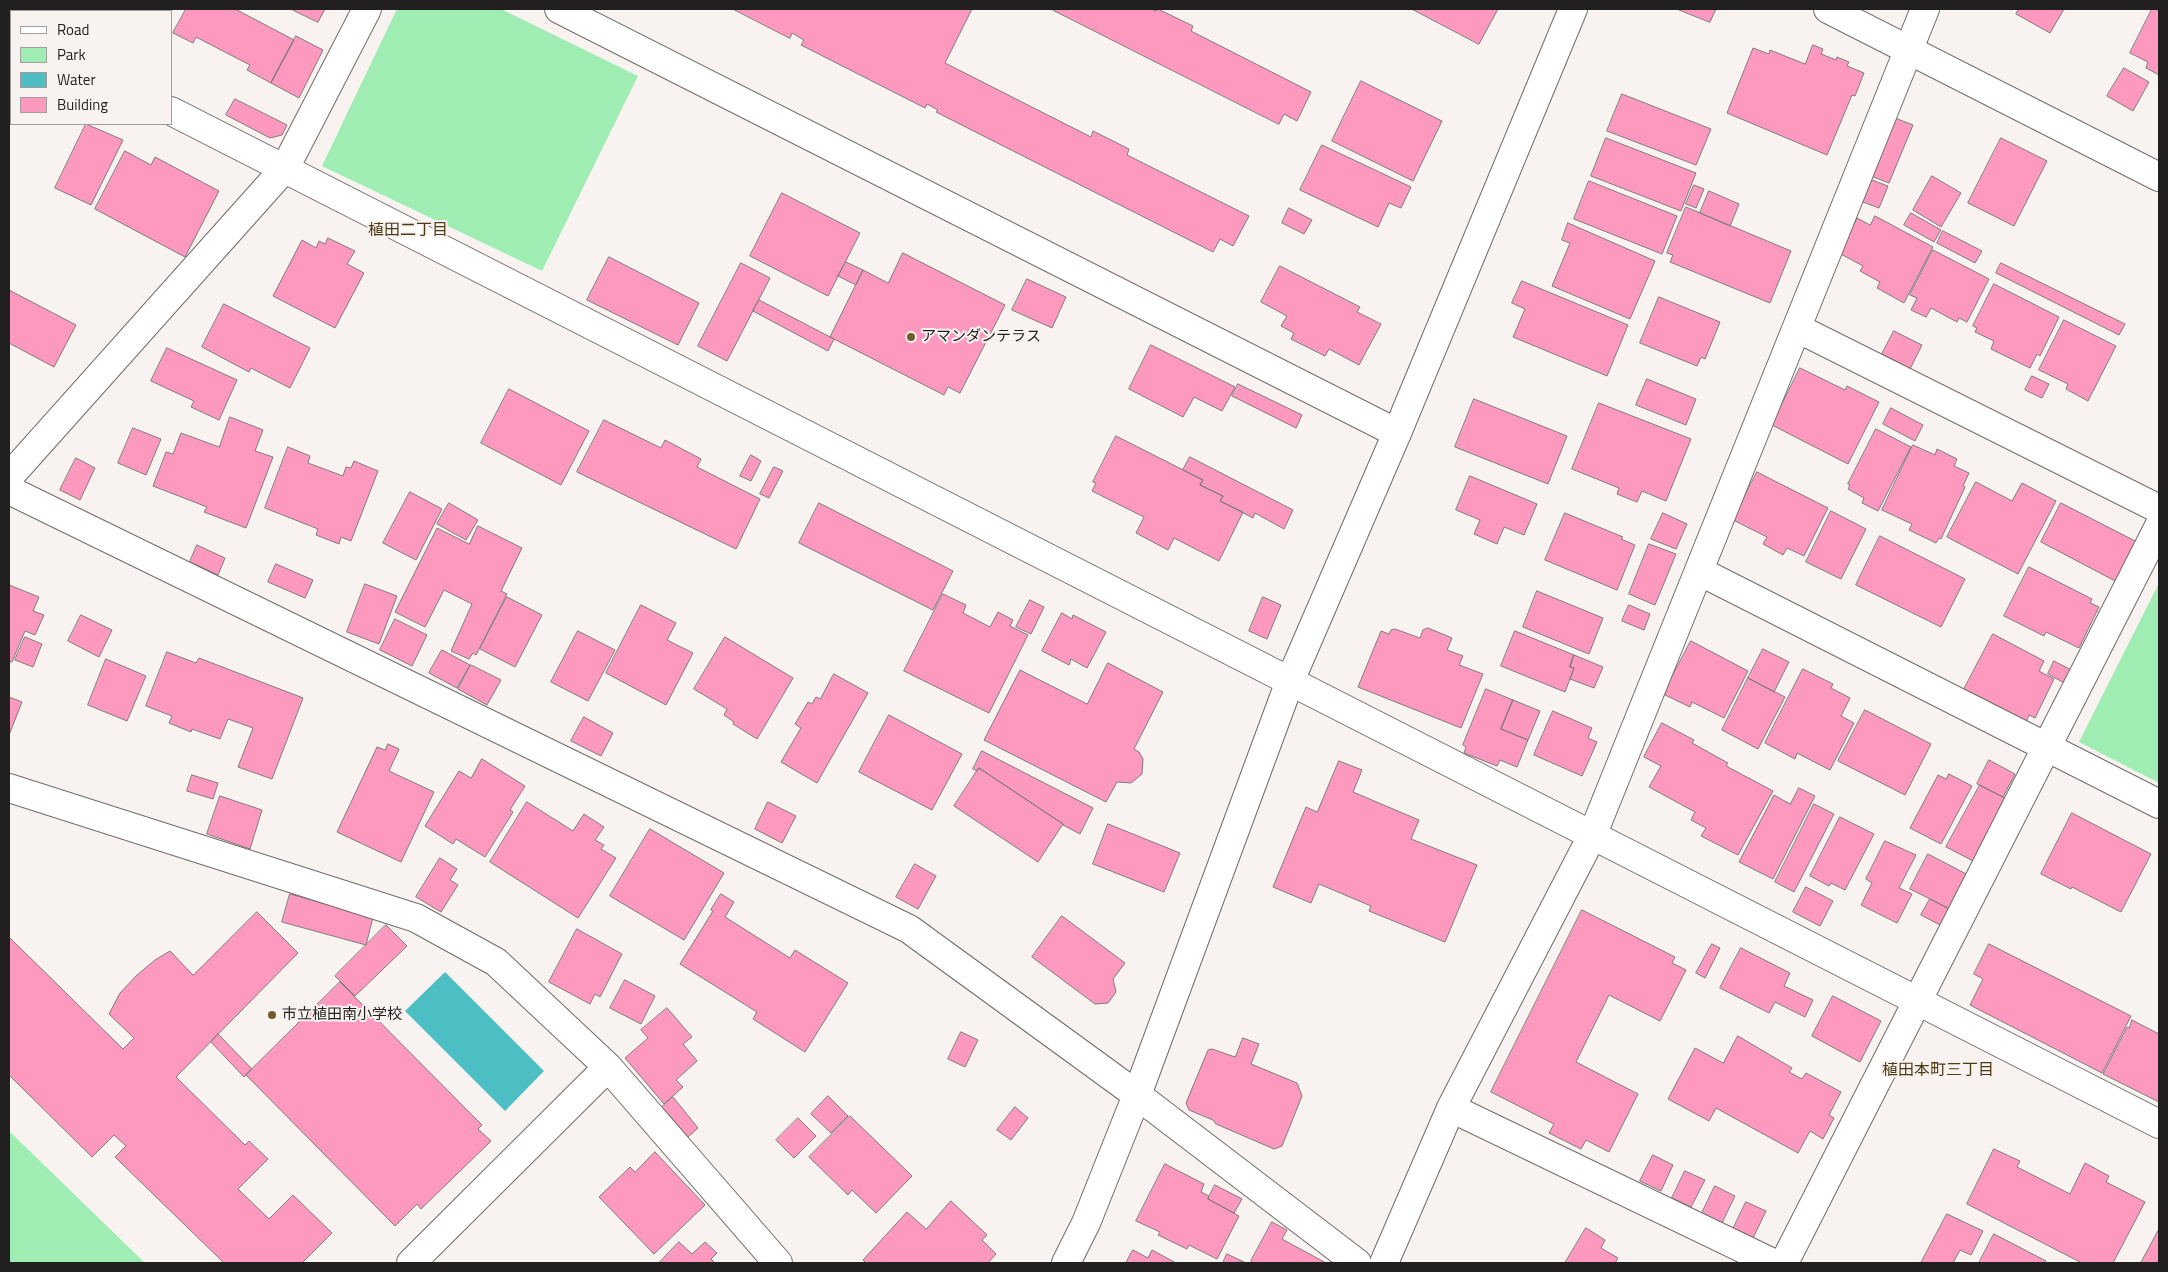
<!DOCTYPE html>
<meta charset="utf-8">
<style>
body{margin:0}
#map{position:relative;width:2168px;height:1272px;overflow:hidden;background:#f8f3f1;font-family:"Titillium Web",sans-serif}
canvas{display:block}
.frame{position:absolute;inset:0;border:10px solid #211f1f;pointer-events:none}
.legend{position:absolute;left:10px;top:10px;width:162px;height:115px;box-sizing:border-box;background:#f8f3f1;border:1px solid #a29e9d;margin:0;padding:6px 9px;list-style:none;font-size:15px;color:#211f1f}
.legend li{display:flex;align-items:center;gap:10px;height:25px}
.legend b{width:25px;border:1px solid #a29e9d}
</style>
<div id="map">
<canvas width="2168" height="1272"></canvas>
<div class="frame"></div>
<ul class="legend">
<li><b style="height:6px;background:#fff"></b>Road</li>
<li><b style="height:14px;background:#9fedb2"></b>Park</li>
<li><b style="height:14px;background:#4dbfc4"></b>Water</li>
<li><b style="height:14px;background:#fd99be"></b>Building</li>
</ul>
</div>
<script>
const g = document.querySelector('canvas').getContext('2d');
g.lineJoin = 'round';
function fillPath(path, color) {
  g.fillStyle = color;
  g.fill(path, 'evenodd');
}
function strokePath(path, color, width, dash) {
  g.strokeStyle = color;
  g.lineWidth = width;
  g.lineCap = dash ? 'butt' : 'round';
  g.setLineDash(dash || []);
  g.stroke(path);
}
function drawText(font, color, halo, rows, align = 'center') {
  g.font = font + ' "Titillium Web","Noto Sans JP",sans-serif';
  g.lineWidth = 4;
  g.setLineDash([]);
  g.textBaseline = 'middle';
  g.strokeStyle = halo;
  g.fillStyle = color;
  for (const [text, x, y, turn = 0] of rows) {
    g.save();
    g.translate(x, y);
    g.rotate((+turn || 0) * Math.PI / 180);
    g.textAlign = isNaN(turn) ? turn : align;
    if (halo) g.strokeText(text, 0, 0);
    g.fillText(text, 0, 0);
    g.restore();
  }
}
fillPath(new Path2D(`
 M397 9H501L638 76 542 271 322 166Z
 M2159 583V783L2079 742Z
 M9 1131 145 1263H9Z`), '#9fedb2');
fillPath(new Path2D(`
 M445 972 544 1071 505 1111 405 1011Z`), '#4dbfc4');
const building = new Path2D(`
 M186 9H235L294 40 271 83 247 70 250 65 196 37 193 43 173 33Z
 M291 9H325L318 22Z
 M733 9H972L945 63 1091 137 1093 131 1129 149 1127 155 1249 216 1233 246 1220 239 1213 252 936 112 938 110 927 104 925 108 801 45 804 40 792 33 790 38Z
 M1051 9H1151L1156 11 1158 9 1193 26 1191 31 1311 92 1297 121 1284 114 1279 124Z
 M1412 9H1498L1479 44Z
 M1677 9H1716L1710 22Z
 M2019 9H2064L2050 33 2016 14Z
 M2152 9H2159V75L2146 68 2148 62 2130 53Z
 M296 36 323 50 299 98 271 83Z
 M1813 45 1823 49 1821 54 1836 60 1837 57 1849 62 1847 66 1864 73 1855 96 1852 95 1827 155 1727 113 1753 48 1769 54 1770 50 1805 64Z
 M2124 68 2149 82 2133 111 2107 96Z
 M1361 81 1442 121 1413 181 1332 141Z
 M1622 94 1711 129 1696 165 1607 131Z
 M235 99 287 125 282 135 270 138 226 115Z
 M1895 118 1913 125 1889 183 1871 176Z
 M86 124 123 140 91 205 55 188Z
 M1606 138 1696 173 1681 211 1591 176Z
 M2001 138 2047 161 2014 226 1968 203Z
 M1322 145 1411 187 1401 208 1389 203 1378 227 1300 190Z
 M125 151 151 165 155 157 219 191 185 257 95 209Z
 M1932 176 1961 193 1941 227 1913 210Z
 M1872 180 1888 186 1879 208 1863 202Z
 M1589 181 1677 216 1662 254 1574 219Z
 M1694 185 1704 189 1696 208 1686 204Z
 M1709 191 1739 204 1730 226 1700 213Z
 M782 193 860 233 828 296 750 256Z
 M1686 207 1791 251 1770 303 1670 262 1673 255 1667 253Z
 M1289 208 1312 220 1304 234 1282 223Z
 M1911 213 1941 230 1934 242 1904 225Z
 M1875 216 1933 247 1904 303 1877 288 1880 282 1860 271 1863 266 1839 253 1857 218 1870 225Z
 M1568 223 1655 261 1630 319 1552 286 1570 243 1562 240Z
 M1943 231 1982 251 1975 263 1937 243Z
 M328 238 355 251 347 264 364 273 335 328 273 296 302 240 316 248 319 241 325 244Z
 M1933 250 1989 279 1967 322 1959 318 1957 322 1931 308 1926 317 1911 310 1917 298 1910 295Z
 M903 253 1005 305 960 393 948 387 944 395 830 337 863 270 888 283Z
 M609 257 699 303 678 345 587 300Z
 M846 262 863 270 856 285 838 276Z
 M741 263 770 278 727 361 698 346Z
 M2001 263 2125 324 2119 335 1996 273Z
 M1280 266 1360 307 1357 312 1381 324 1359 365 1329 349 1325 356 1291 339 1294 333 1281 326 1287 316 1261 302Z
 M1027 279 1066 297 1052 328 1012 310Z
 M1522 281 1628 325 1607 376 1513 337 1525 309 1512 303Z
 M1994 284 2059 317 2040 356 2037 354 2030 368 1991 349 1994 341 1975 332 1977 328 1973 326Z
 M9 290 76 325 54 367 9 343Z
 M1659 297 1720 322 1705 359 1701 357 1697 366 1640 343Z
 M759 300 834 339 828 351 753 311Z
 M224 304 310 348 290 388 251 368 249 372 202 347Z
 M2064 320 2116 346 2088 401 2066 389 2068 384 2039 370Z
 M1894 331 1922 345 1910 369 1882 354Z
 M1151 345 1235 387 1222 411 1194 397 1183 417 1129 389Z
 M167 348 237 380 219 420 191 407 194 401 151 381Z
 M1800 368 1845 390 1847 386 1879 402 1848 464 1772 425Z
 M2032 376 2049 384 2042 398 2025 390Z
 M1647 379 1696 399 1686 425 1636 405Z
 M1238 384 1302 415 1296 428 1232 396Z
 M509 389 589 431 561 485 481 443Z
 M1474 399 1567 436 1548 484 1455 447Z
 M1599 403 1691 439 1666 501 1642 491 1637 502 1617 494 1619 488 1572 469Z
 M1891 408 1923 425 1915 441 1883 424Z
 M230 417 263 430 255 451 273 457 246 528 204 512 207 507 153 486 166 452 173 454 181 433 219 447Z
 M604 420 661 448 665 440 701 459 697 467 760 499 736 549 577 472Z
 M133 428 161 439 146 475 118 463Z
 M1876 429 1911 447 1878 511 1862 503 1864 498 1848 489 1850 485 1848 484Z
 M1116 436 1203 480 1200 485 1223 496 1220 501 1243 512 1219 561 1174 538 1168 550 1136 533 1144 517 1092 491 1096 483 1093 482Z
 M1913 445 1935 455 1937 449 1957 459 1954 466 1969 473 1963 486 1965 487 1941 539 1939 538 1936 543 1909 530 1912 524 1882 510Z
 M288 447 310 456 308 463 343 476 346 467 351 468 354 461 378 471 351 541 341 537 339 544 316 535 318 529 265 508Z
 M751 455 761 461 751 481 740 476Z
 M1190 457 1293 510 1284 529 1255 513 1253 518 1220 501 1223 496 1200 485 1203 480 1183 470Z
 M76 458 95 468 80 500 60 490Z
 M774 467 783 471 769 498 760 494Z
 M1757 472 1828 508 1804 556 1787 548 1783 555 1763 544 1767 537 1733 520Z
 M1470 476 1537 504 1524 535 1504 527 1497 544 1474 534 1480 520 1456 510Z
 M1976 482 2012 501 2022 483 2056 501 2018 574 1947 537Z
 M410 492 442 509 416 560 383 543Z
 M449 503 478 520 466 540 437 524Z
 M819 503 953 571 933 610 799 543Z
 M2061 503 2139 543 2119 583 2041 542Z
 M1831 511 1866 529 1841 579 1806 562Z
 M1565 513 1623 537 1621 539 1635 545 1617 590 1545 560Z
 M1663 513 1687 524 1676 549 1651 539Z
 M478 526 522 548 501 591 507 594 476 655 473 653 469 659 451 651 472 604 444 590 425 627 395 612 437 528 469 544Z
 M1880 536 1965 579 1941 627 1856 585Z
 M1649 544 1676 554 1655 605 1629 594Z
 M197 545 225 558 218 575 190 562Z
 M276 564 313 580 305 598 268 582Z
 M2029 567 2092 599 2090 603 2099 607 2079 648 2046 632 2044 636 2004 616Z
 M365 584 397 596 379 644 347 632Z
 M9 585 39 597 33 611 44 615 35 635 25 631 12 662 9 661Z
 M1537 591 1603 618 1589 654 1523 627Z
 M943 594 966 605 963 613 990 627 998 612 1013 620 1010 626 1028 635 989 713 904 671Z
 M507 597 542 615 515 667 480 649Z
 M1263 597 1281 605 1267 639 1249 631Z
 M1030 600 1044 607 1031 634 1016 627Z
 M641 605 676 623 667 640 693 653 666 705 606 673Z
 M1629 605 1650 614 1644 630 1622 621Z
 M1062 613 1072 619 1073 615 1106 632 1087 668 1071 659 1069 665 1042 651Z
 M81 615 112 630 99 657 68 641Z
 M395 619 427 635 412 666 380 650Z
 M1428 628 1452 638 1447 650 1463 656 1459 665 1483 674 1461 728 1358 687 1381 631 1389 634 1391 630 1395 629 1420 638 1423 630Z
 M578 631 615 650 588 701 551 682Z
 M1515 631 1574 655 1570 667 1574 668 1565 692 1501 666Z
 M1993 634 2044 661 2039 671 2054 679 2035 718 2029 715 2024 727 1961 695Z
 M25 637 42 644 33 667 15 660Z
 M725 637 793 678 757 739 733 724 734 722 724 715 727 709 694 689Z
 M1691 641 1748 671 1724 718 1692 702 1690 707 1663 694Z
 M1763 649 1789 662 1774 692 1748 678Z
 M442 650 470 665 457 688 429 673Z
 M167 652 196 663 199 658 303 698 272 779 238 767 253 728 228 719 220 739 192 729 191 732 169 723 172 716 146 706Z
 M1574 655 1603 667 1594 688 1570 679 1574 668 1570 667Z
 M106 659 146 676 127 721 88 705Z
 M2054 661 2075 672 2068 685 2048 674Z
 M1108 663 1163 692 1134 749 1139 752 1143 759 1142 774 1131 783 1117 782 1106 802 984 740 1020 670 1087 704Z
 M471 665 501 680 487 705 458 689Z
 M1803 669 1833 684 1831 688 1850 698 1841 716 1854 723 1830 770 1797 753 1795 759 1765 743Z
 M834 674 868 693 817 783 781 762 801 728 795 724 808 702 812 704 816 697 820 699Z
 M1748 678 1785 697 1758 749 1722 730Z
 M1486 689 1513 700 1501 729 1528 740 1517 767 1500 760 1497 766 1464 753 1466 747 1463 745Z
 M9 697 22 702 9 735Z
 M1513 700 1540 711 1528 740 1501 729Z
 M1865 710 1931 744 1905 795 1838 761Z
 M1553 711 1592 728 1588 738 1597 742 1582 776 1534 755Z
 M889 715 962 754 932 810 859 772Z
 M584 717 613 733 601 756 571 741Z
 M1662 723 1694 740 1692 743 1728 763 1726 766 1773 791 1738 855 1701 836 1706 828 1691 820 1695 812 1649 787 1661 766 1644 757Z
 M388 744 399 749 389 771 434 792 401 862 337 832 377 747 385 750Z
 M982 751 1093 808 1080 834 1063 825V824L979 768 977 771 973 769Z
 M482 759 525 786 510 810 513 812 485 857 456 839 453 844 425 826 459 771 471 778Z
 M1989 760 2015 774 2003 797 1977 784Z
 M1339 761 1362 770 1353 792 1419 820 1411 839 1477 865 1445 942 1369 911 1371 906 1319 884 1311 903 1273 887 1306 807 1317 812Z
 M979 768 1063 824 1038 862 954 806Z
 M1949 774 1972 786 1941 844 1910 828 1938 775 1946 779Z
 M192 775 218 783 213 799 187 791Z
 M1980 785 2014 803 1981 865 1946 847Z
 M1799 788 1815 796 1773 879 1739 862 1774 795 1790 804Z
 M220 796 262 810 250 849 207 834Z
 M527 802 573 831 584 814 604 827 595 840 604 845 601 849 616 858 578 918 490 862Z
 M768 802 796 816 782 843 755 829Z
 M1814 804 1834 814 1794 892 1775 882Z
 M2072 813 2151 854 2121 912 2072 887 2071 889 2041 874Z
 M1840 817 1874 834 1845 890 1831 883 1829 886 1810 876Z
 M1108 824 1180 853 1164 892 1093 864Z
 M650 829 724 873 684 940 610 896Z
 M1885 841 1916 855 1899 888 1912 894 1897 923 1861 905 1872 883 1866 879Z
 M1928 854 1972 877 1954 911 1910 889Z
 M440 858 457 869 450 880 458 885 441 912 416 897Z
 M915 864 936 876 918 909 896 897Z
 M1806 887 1833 901 1820 926 1793 912Z
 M290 894 373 917 366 945 282 922Z
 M721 894 734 902 725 917 790 958 795 950 848 983 805 1052 753 1019 757 1012 680 964 713 911 711 910Z
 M1930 899 1951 910 1942 926 1921 915Z
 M1582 910 1675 957 1672 963 1686 970 1660 1021 1609 995 1576 1062 1638 1094 1609 1152 1586 1140 1581 1149 1549 1133 1554 1124 1491 1092Z
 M257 912 298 953 176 1077 245 1145 249 1141 268 1159 238 1189 269 1219 293 1195 332 1233 302 1263H224L115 1157 126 1146 114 1135 92 1157 9 1075V937L123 1049 134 1038 109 1014 120 993 137 975 155 960 170 951 193 975Z
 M1062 916 1125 963 1113 979 1116 992 1108 1003 1095 1004 1032 957Z
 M386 925 407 946 355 996 335 976Z
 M577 929 622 954 600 997 595 994 590 1004 549 982Z
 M1712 944 1720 948 1705 978 1696 973Z
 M1989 944 2131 1016 2102 1073 1970 1005 1983 979 1974 974Z
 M1741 948 1790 973 1784 986 1813 1000 1805 1017 1775 1002 1769 1013 1720 988Z
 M625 980 655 996 641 1024 610 1008Z
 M340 982 482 1125 478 1129 491 1141 421 1209 417 1204 395 1226 246 1075Z
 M1833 996 1881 1021 1860 1062 1812 1036Z
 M667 1008 692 1037 683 1044 697 1061 676 1080 683 1087 664 1104 625 1058 648 1038 641 1030Z
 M2132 1020 2159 1034V1102L2103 1074 2127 1027 2129 1028Z
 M961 1032 978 1040 965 1067 948 1059Z
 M218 1034 252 1069 244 1077 211 1042Z
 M1738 1036 1792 1068 1789 1072 1802 1079 1806 1073 1841 1092 1829 1115 1834 1118 1823 1139 1810 1131 1798 1153 1716 1108 1709 1121 1668 1099 1695 1048 1723 1063Z
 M1243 1038 1259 1044 1251 1064 1297 1083 1302 1096 1282 1146 1274 1149 1216 1124 1213 1120 1189 1110 1186 1103 1208 1050 1212 1049 1235 1057Z
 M828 1096 848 1116 831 1133 811 1114Z
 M673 1097 698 1128 688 1137 662 1107Z
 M1015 1107 1028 1118 1011 1140 997 1130Z
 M850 1116 912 1176 876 1213 852 1190 848 1195 809 1157Z
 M798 1118 816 1136 794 1158 776 1140Z
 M1994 1149 2020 1161 2017 1167 2070 1194 2085 1163 2109 1176 2106 1182 2145 1202 2113 1263H2082L1967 1204Z
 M655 1152 705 1205 654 1254 599 1197 630 1167 635 1172Z
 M1653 1155 1673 1165 1661 1191 1640 1181Z
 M1165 1164 1204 1184 1201 1192 1209 1196 1208 1199 1239 1216 1217 1259 1189 1245 1187 1249 1158 1235 1160 1232 1136 1221Z
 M1685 1171 1705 1180 1691 1207 1672 1198Z
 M1215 1185 1242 1199 1234 1213 1208 1199Z
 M1715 1186 1735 1196 1722 1223 1702 1213Z
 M951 1201 987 1235 982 1240 996 1254 988 1263H866L863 1260 907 1212 926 1229Z
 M1746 1202 1766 1211 1753 1238 1733 1229Z
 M1947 1214 1983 1231 1971 1255 1960 1250 1953 1263H1921Z
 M1272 1222 1287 1230 1282 1239 1326 1263H1254L1251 1261Z
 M1586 1228 1605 1240 1601 1248 1618 1258 1615 1263H1565Z
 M2159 1229V1263H2141Z
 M1994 1234 2046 1261 2045 1263H1979Z
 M679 1242 692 1254 705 1242 717 1253 711 1259 715 1263H659Z
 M1133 1250 1148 1258 1152 1250 1176 1263H1126Z
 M1227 1254 1244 1262 1223 1263Z`);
fillPath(building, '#fd99be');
strokePath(building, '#7f7a7c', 1);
const minor = new Path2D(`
 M559 9 1397 433
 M9 31 11 32
 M171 111 2159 1124
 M1797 328 2159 509
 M9 477 285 168 367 9
 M9 490 909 929 1137 1095 1357 1263
 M1699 571 2159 804
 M9 788 416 918 496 962 608 1067 778 1263
 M1451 1108 1773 1263
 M411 1263 608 1067
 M1384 1263 1451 1108 1592 836 1925 9
 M1784 1263 2159 526`);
const tertiary = new Path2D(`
 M1828 9 2159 177
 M1066 1263 1086 1223 1137 1095 1290 681 1397 433 1573 9`);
strokePath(minor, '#716c6a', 30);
strokePath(tertiary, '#716c6a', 30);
strokePath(minor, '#fff', 28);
strokePath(tertiary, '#fff', 28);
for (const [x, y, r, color] of [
 [911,337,5,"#735c2c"],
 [272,1015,5,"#735c2c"]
]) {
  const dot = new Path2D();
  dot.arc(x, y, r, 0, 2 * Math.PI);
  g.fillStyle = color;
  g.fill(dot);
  strokePath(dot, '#f8f3f1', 2);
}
drawText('15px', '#211f1f', '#f8f3f1', [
 ["アマンダンテラス",921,337],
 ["市立植田南小学校",282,1015]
], 'left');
drawText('16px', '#4c3a13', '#f8f3f1', [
 ["植田二丁目",408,231],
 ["植田本町三丁目",1938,1071]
]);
</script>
